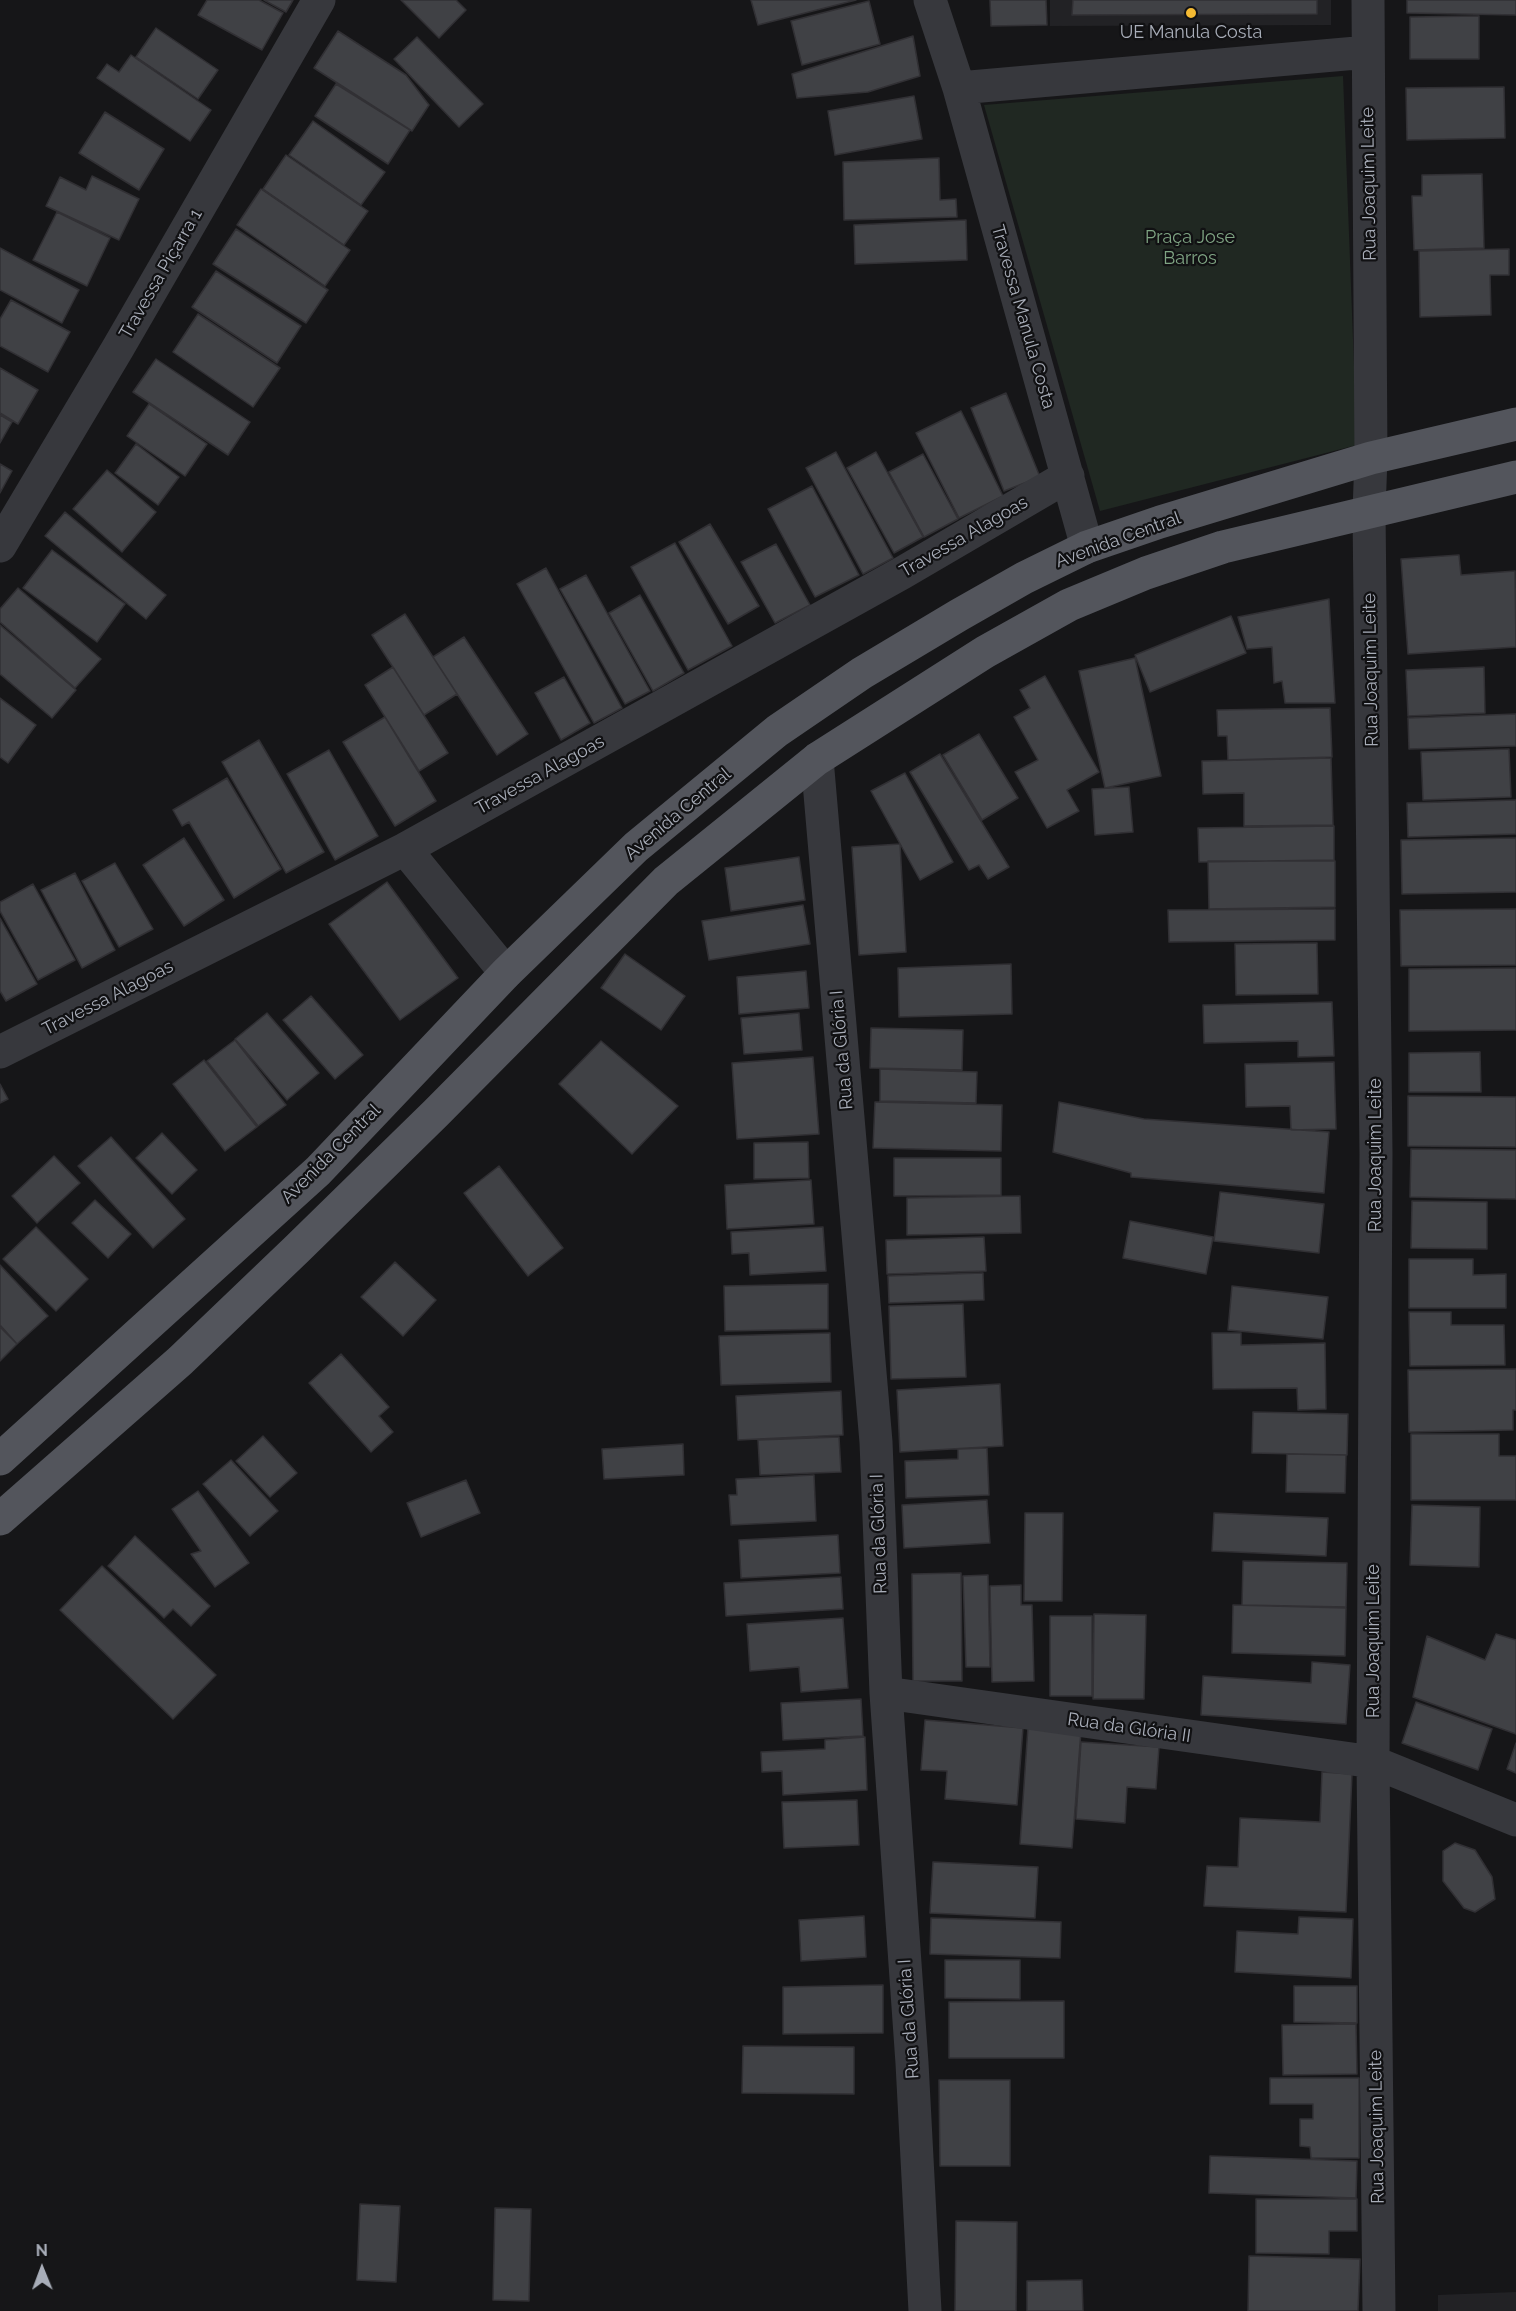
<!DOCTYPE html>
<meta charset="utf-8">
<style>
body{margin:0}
#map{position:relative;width:1516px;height:2311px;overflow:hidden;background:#161618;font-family:Raleway,sans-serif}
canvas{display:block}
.north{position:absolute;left:12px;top:2239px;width:60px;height:60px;-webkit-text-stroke:4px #111113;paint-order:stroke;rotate:359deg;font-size:16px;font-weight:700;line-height:24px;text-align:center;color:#a8adb8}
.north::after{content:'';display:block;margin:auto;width:21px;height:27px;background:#a8adb8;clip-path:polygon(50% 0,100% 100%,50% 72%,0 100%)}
</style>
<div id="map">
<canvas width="1516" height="2311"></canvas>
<div class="north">N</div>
</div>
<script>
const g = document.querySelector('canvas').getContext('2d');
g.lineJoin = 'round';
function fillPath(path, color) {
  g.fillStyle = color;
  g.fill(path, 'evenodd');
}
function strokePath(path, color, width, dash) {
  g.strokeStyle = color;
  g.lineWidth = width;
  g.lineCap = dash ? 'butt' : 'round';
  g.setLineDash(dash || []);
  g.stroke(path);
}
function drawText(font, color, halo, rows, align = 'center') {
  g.font = font + ' Raleway,sans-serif';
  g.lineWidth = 4.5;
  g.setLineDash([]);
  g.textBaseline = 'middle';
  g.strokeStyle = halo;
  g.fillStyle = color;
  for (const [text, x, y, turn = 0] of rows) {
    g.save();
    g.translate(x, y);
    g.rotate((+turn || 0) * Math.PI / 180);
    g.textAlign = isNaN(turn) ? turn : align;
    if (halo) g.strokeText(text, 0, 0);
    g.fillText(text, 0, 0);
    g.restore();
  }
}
fillPath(new Path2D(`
 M1050 0H1331V25L1050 26Z
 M1516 2292V2311H1438V2295Z`), '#222225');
fillPath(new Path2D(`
 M1343 76 1357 445 1100 511 984 105Z`), '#202822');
const building = new Path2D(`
 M207 0H259L283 13 262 50 198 15Z
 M264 0H293L286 12Z
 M401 0H456L466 10 439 38Z
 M751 0H856L758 25Z
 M990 0H1046L1047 25 991 26Z
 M1073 0H1317V14L1072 15Z
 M1407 0H1516V15L1407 13Z
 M869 1 880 44 802 65 791 21Z
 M1479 16V59H1410V17Z
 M156 28 218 70 198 99 136 57Z
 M338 31 406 75 429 105 412 131 314 68Z
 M913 36 920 76 868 92 797 98 792 74Z
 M417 37 483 104 459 127 394 59Z
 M131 55 211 110 190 141 97 78 107 64 119 72Z
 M336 84 410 130 388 164 315 116Z
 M1504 87 1505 138 1407 140 1406 88Z
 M914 96 922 139 835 155 828 111Z
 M105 112 164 149 139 190 79 153Z
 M313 121 385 172 361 205 289 155Z
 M286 155 368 211 344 245 263 189Z
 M939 158 940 200 956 199 957 217 844 220 843 162Z
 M1482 174 1484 248 1414 250 1412 196H1422V175Z
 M92 176 139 199 119 240 46 206 60 177 86 190Z
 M261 189 350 250 325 286 237 225Z
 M57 212 110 238 87 286 33 260Z
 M966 220 967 260 855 264 854 225Z
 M236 229 328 290 306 323 213 264Z
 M0 248 79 290 62 323 0 290Z
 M1509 249V275H1490L1491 315 1420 317 1419 251Z
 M216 271 301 326 277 363 192 307Z
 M11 300 70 332 48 372 0 346V319Z
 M198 314 280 368 253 407 173 352Z
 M156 359 250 422 228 455 133 392Z
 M0 368 38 390 18 424 0 413Z
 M1006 393 1040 477 1004 491 971 408Z
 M149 404 207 444 185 476 127 436Z
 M961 411 1003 496 959 518 916 433Z
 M0 415 12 422 0 443Z
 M136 444 179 477 158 505 115 473Z
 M836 452 893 558 863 574 806 468Z
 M876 452 923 537 894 553 847 468Z
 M923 454 958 519 924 537 889 472Z
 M0 464 12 471 0 493Z
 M107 470 156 512 122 552 73 509Z
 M812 486 859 575 815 597 768 509Z
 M65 512 166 595 146 619 45 536Z
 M710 524 759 606 728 624 679 542Z
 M675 543 732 646 688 670 631 567Z
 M776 544 810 605 775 623 741 562Z
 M52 550 125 604 97 642 23 588Z
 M1459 555 1461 575 1515 571 1516 647 1408 654 1401 559Z
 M546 568 622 708 594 723 517 584Z
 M586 575 650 691 625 704 560 589Z
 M18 588 101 659 75 688 0 622V609Z
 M640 595 684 673 653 691 609 613Z
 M1329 599 1335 703H1285L1282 681 1274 683 1272 647 1247 649 1238 617Z
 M405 614 457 694 424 715 372 635Z
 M1231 616 1246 653 1150 692 1135 655Z
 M0 625 76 690 52 718 0 674Z
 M464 637 528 734 497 755 433 657Z
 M1135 658 1161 776 1105 788 1079 671Z
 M393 667 448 753 419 771 365 685Z
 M1484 667 1485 713 1408 716 1406 670Z
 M1045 676 1099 772 1067 790 1079 811 1047 828 1015 772 1038 760 1014 717 1030 708 1020 690Z
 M564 677 590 723 561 740 535 693Z
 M0 698 36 725 8 763 0 757Z
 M1330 708 1332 757 1228 760 1227 736H1218L1217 710Z
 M1516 714V746L1409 749 1408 718Z
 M385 717 436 801 395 826 343 742Z
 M979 734 1018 798 982 820 943 755Z
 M259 740 324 852 286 873 222 762Z
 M1509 749 1511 797 1423 800 1421 752Z
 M329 750 378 836 335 860 287 774Z
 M940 754 1009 867 988 879 979 865 969 870 910 772Z
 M1331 758 1333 825 1244 826V793L1203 794 1202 761Z
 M905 773 953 862 920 880 871 791Z
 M227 778 281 869 234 898 189 822 182 826 173 810Z
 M1129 787 1133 832 1095 835 1092 789Z
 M1516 800V834L1408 837 1407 803Z
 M1334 826V860L1199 862 1198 828Z
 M184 838 224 900 184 926 143 865Z
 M1516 838V892L1402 894 1401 840Z
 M900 844 906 952 859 955 852 847Z
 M799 857 805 900 731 911 725 868Z
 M1208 861H1335V907L1209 909Z
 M115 863 153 929 119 947 82 881Z
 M75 873 115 950 82 968 41 890Z
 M387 882 458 978 400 1020 329 924Z
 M33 884 75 960 38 980 0 911V902Z
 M803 905 810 944 709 960 702 921Z
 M1335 909V940L1169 942 1168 910Z
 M1516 909V965L1401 966 1400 910Z
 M0 918 37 984 6 1001 0 991Z
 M1317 943 1318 994 1236 995 1235 944Z
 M625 954 685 996 661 1030 601 988Z
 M1011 964 1012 1014 899 1017 898 968Z
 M1516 968V1030L1409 1031V969Z
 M806 971 809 1008 739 1014 737 977Z
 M311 996 363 1055 335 1079 283 1020Z
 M1332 1002 1334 1056 1298 1057V1041L1204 1043 1203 1005Z
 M267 1013 319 1073 287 1100 235 1039Z
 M799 1013 802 1050 744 1054 741 1018Z
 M871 1028 963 1030 962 1070 870 1068Z
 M235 1040 286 1105 258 1126 207 1061Z
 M601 1041 678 1106 632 1154 559 1084Z
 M1480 1052 1481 1092H1409V1053Z
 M813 1057 819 1134 737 1139 732 1063Z
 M204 1060 257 1127 225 1151 173 1084Z
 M1334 1062 1336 1129 1291 1130 1290 1106 1246 1107 1245 1064Z
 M880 1069 977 1072 976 1103 880 1101Z
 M0 1084 8 1099 0 1103Z
 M1408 1096 1516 1097V1147L1408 1146Z
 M875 1102 1002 1105 1001 1151 873 1148Z
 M1059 1102 1144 1119 1329 1132 1324 1193 1131 1177V1173L1053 1152Z
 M162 1133 197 1170 172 1194 136 1158Z
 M111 1137 185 1219 153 1248 78 1166Z
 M808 1142 809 1178 754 1179V1143Z
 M1411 1149 1516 1150V1199L1410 1197Z
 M54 1156 80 1183 37 1223 12 1196Z
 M894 1158H1001V1195L894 1196Z
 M499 1166 563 1248 528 1276 464 1193Z
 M811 1180 814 1224 727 1229 725 1185Z
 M1220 1192 1324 1204 1319 1253 1214 1241Z
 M1020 1196 1021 1233 907 1235V1198Z
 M95 1200 131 1234 108 1258 72 1223Z
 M1412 1201 1487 1202V1249L1411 1248Z
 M1130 1221 1213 1237 1206 1274 1123 1258Z
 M36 1227 88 1279 56 1311 3 1259Z
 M823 1227 826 1271 750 1275 749 1253 732 1254 731 1232Z
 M984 1237 986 1271 887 1274 886 1240Z
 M1409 1259H1473V1275L1506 1274V1308H1409Z
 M395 1262 436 1300 403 1336 361 1297Z
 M0 1265 48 1316 17 1344 0 1325Z
 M983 1273 984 1300 889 1303 888 1276Z
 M828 1284V1329L725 1331 724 1286Z
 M1232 1286 1328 1297 1323 1339 1228 1330Z
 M963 1304 966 1377 891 1379 889 1306Z
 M1409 1312H1451V1325H1504L1505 1365 1410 1366Z
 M0 1327 17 1344 0 1361Z
 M830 1333 831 1382 721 1385 719 1336Z
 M1212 1333H1241V1345L1325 1343 1326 1409 1298 1410 1297 1388 1213 1389Z
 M341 1354 389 1407 379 1416 393 1432 371 1452 309 1383Z
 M1516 1369V1410H1513V1430L1409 1432 1408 1370Z
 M1000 1384 1003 1446 900 1452 897 1390Z
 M841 1391 843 1435 738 1440 736 1396Z
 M1253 1412 1348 1414 1347 1455 1252 1453Z
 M1411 1434H1499V1456H1516V1500H1411Z
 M263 1436 297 1473 270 1497 236 1461Z
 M839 1437 841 1472 760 1475 758 1440Z
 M683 1444 684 1475 604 1479 602 1449Z
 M987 1448 989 1495 906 1498 905 1461 958 1459V1449Z
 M1287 1454 1346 1455 1345 1493 1286 1492Z
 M231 1460 278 1511 250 1536 203 1484Z
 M814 1475 816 1521 731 1525 729 1495H737L736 1479Z
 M466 1480 480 1513 421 1537 407 1503Z
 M198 1491 249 1563 215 1587 191 1554 201 1551 172 1509Z
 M987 1500 990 1543 904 1548 902 1505Z
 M1412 1505 1480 1507 1479 1567 1410 1565Z
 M1025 1513H1063L1062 1601H1024Z
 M1214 1513 1328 1518 1326 1556 1212 1551Z
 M838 1535 840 1573 741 1578 739 1540Z
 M135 1536 210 1606 191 1626 173 1609 164 1618 108 1566Z
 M1243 1561 1347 1563 1346 1607 1242 1605Z
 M102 1566 216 1675 173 1719 60 1610Z
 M961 1573 962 1681H913L912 1574Z
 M988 1575 990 1667H966L963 1576Z
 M841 1577 843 1609 726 1616 724 1583Z
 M1021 1585V1605H1032L1034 1681 992 1682 990 1586Z
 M1233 1605 1346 1608 1345 1656 1232 1653Z
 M1094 1614 1146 1615 1144 1699H1093Z
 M1050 1616H1092V1696H1050Z
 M843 1618 848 1688 801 1692 799 1667 750 1671 747 1624Z
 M1496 1634 1516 1640V1734L1413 1697 1427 1636 1485 1660Z
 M1312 1662 1350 1665 1346 1724 1201 1715 1203 1676 1311 1683Z
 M861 1699 863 1736 783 1740 781 1703Z
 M1416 1702 1492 1729 1478 1770 1402 1743Z
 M925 1720 1023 1728 1017 1805 945 1799 947 1771 921 1770Z
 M1028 1727 1081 1731 1072 1848 1020 1844Z
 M865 1737 867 1790 783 1795 782 1771 762 1772 761 1752 825 1749V1740Z
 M1081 1742 1159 1747 1156 1789 1127 1787 1125 1823 1076 1819Z
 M1516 1743V1773L1507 1769Z
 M1322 1772 1352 1774 1346 1912 1204 1906 1207 1866 1238 1867 1240 1818 1320 1822Z
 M857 1800 859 1845 784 1848 782 1802Z
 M1455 1843 1475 1850 1492 1877 1495 1899 1475 1912 1464 1908 1443 1881V1851Z
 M933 1862 1038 1867 1035 1918 930 1913Z
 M864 1916 866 1957 801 1961 799 1920Z
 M1299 1917 1353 1919 1351 1978 1235 1972 1237 1931 1298 1934Z
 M931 1918 1061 1922 1060 1958 930 1954Z
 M945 1960H1020V1999L945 1998Z
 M883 1985V2033L783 2034V1987Z
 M1294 1986H1357V2023L1294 2022Z
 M1064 2001V2058H949V2002Z
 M1356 2024 1357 2074 1283 2075 1282 2025Z
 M743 2046 854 2047V2094L742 2093Z
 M1270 2078H1359V2158H1311L1310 2147 1300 2146V2119H1313V2104H1270Z
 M939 2080H1010V2166H940Z
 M1210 2156 1357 2161 1356 2198 1209 2193Z
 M1256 2199H1357V2231H1329V2254L1256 2253Z
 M360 2204 400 2206 396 2282 357 2280Z
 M495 2208 531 2209 529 2301 493 2300Z
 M956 2221 1017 2222 1016 2311H955Z
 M1249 2256 1360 2259 1358 2311H1248Z
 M1082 2280 1083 2311H1027V2281Z`);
fillPath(building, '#404145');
strokePath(building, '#313034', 1.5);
strokePath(new Path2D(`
 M930 0 959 88 1087 547
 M1368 0 1371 458 1369 511 1376 1153 1373 1762 1379 2311
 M959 88 1368 52
 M0 546 118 348 319 0
 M817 759 876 1442 886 1693 912 2063 925 2311
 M405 849 506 973
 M0 1052 405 849 902 573 1068 476
 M886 1693 1373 1762 1516 1820`), '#37383d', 33);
strokePath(new Path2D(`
 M0 1459 318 1171 506 973 636 847 777 731 862 673 959 615 1024 578 1087 547 1160 522 1371 458 1516 424
 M0 1519 180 1361 297 1249 436 1113 666 881 817 759 985 652 1069 605 1146 573 1223 547 1516 477`), '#53555c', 33);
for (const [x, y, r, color] of [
 [1191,13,6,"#f4ba33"]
]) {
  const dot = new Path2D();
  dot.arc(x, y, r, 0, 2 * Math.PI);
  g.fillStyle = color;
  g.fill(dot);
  strokePath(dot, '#111113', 2);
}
drawText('18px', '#a8adb8', '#111113', [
 ["UE Manula Costa",1191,33]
]);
drawText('18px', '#a8adb8', '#111113', [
 ["Rua Joaquim Leite",1369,184,-91],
 ["Travessa Piçarra 1",161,274,-60],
 ["Travessa Manula Costa",1023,317,74],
 ["Travessa Alagoas",964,537,-30],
 ["Avenida Central",1118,540,-20],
 ["Rua Joaquim Leite",1371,670,-91],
 ["Travessa Alagoas",540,775,-29],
 ["Avenida Central",678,814,-40],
 ["Travessa Alagoas",108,998,-27],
 ["Rua da Glória I",842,1050,-95],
 ["Avenida Central",331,1154,-45],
 ["Rua Joaquim Leite",1376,1155,-90],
 ["Rua da Glória I",879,1534,-92],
 ["Rua Joaquim Leite",1374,1641,-90],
 ["Rua da Glória II",1129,1728,8],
 ["Rua da Glória I",909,2019,-94],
 ["Rua Joaquim Leite",1377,2127,-91]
]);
drawText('18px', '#7fa483', '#111113', [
 ["Praça Jose",1190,238],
 ["Barros",1190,259]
]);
</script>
